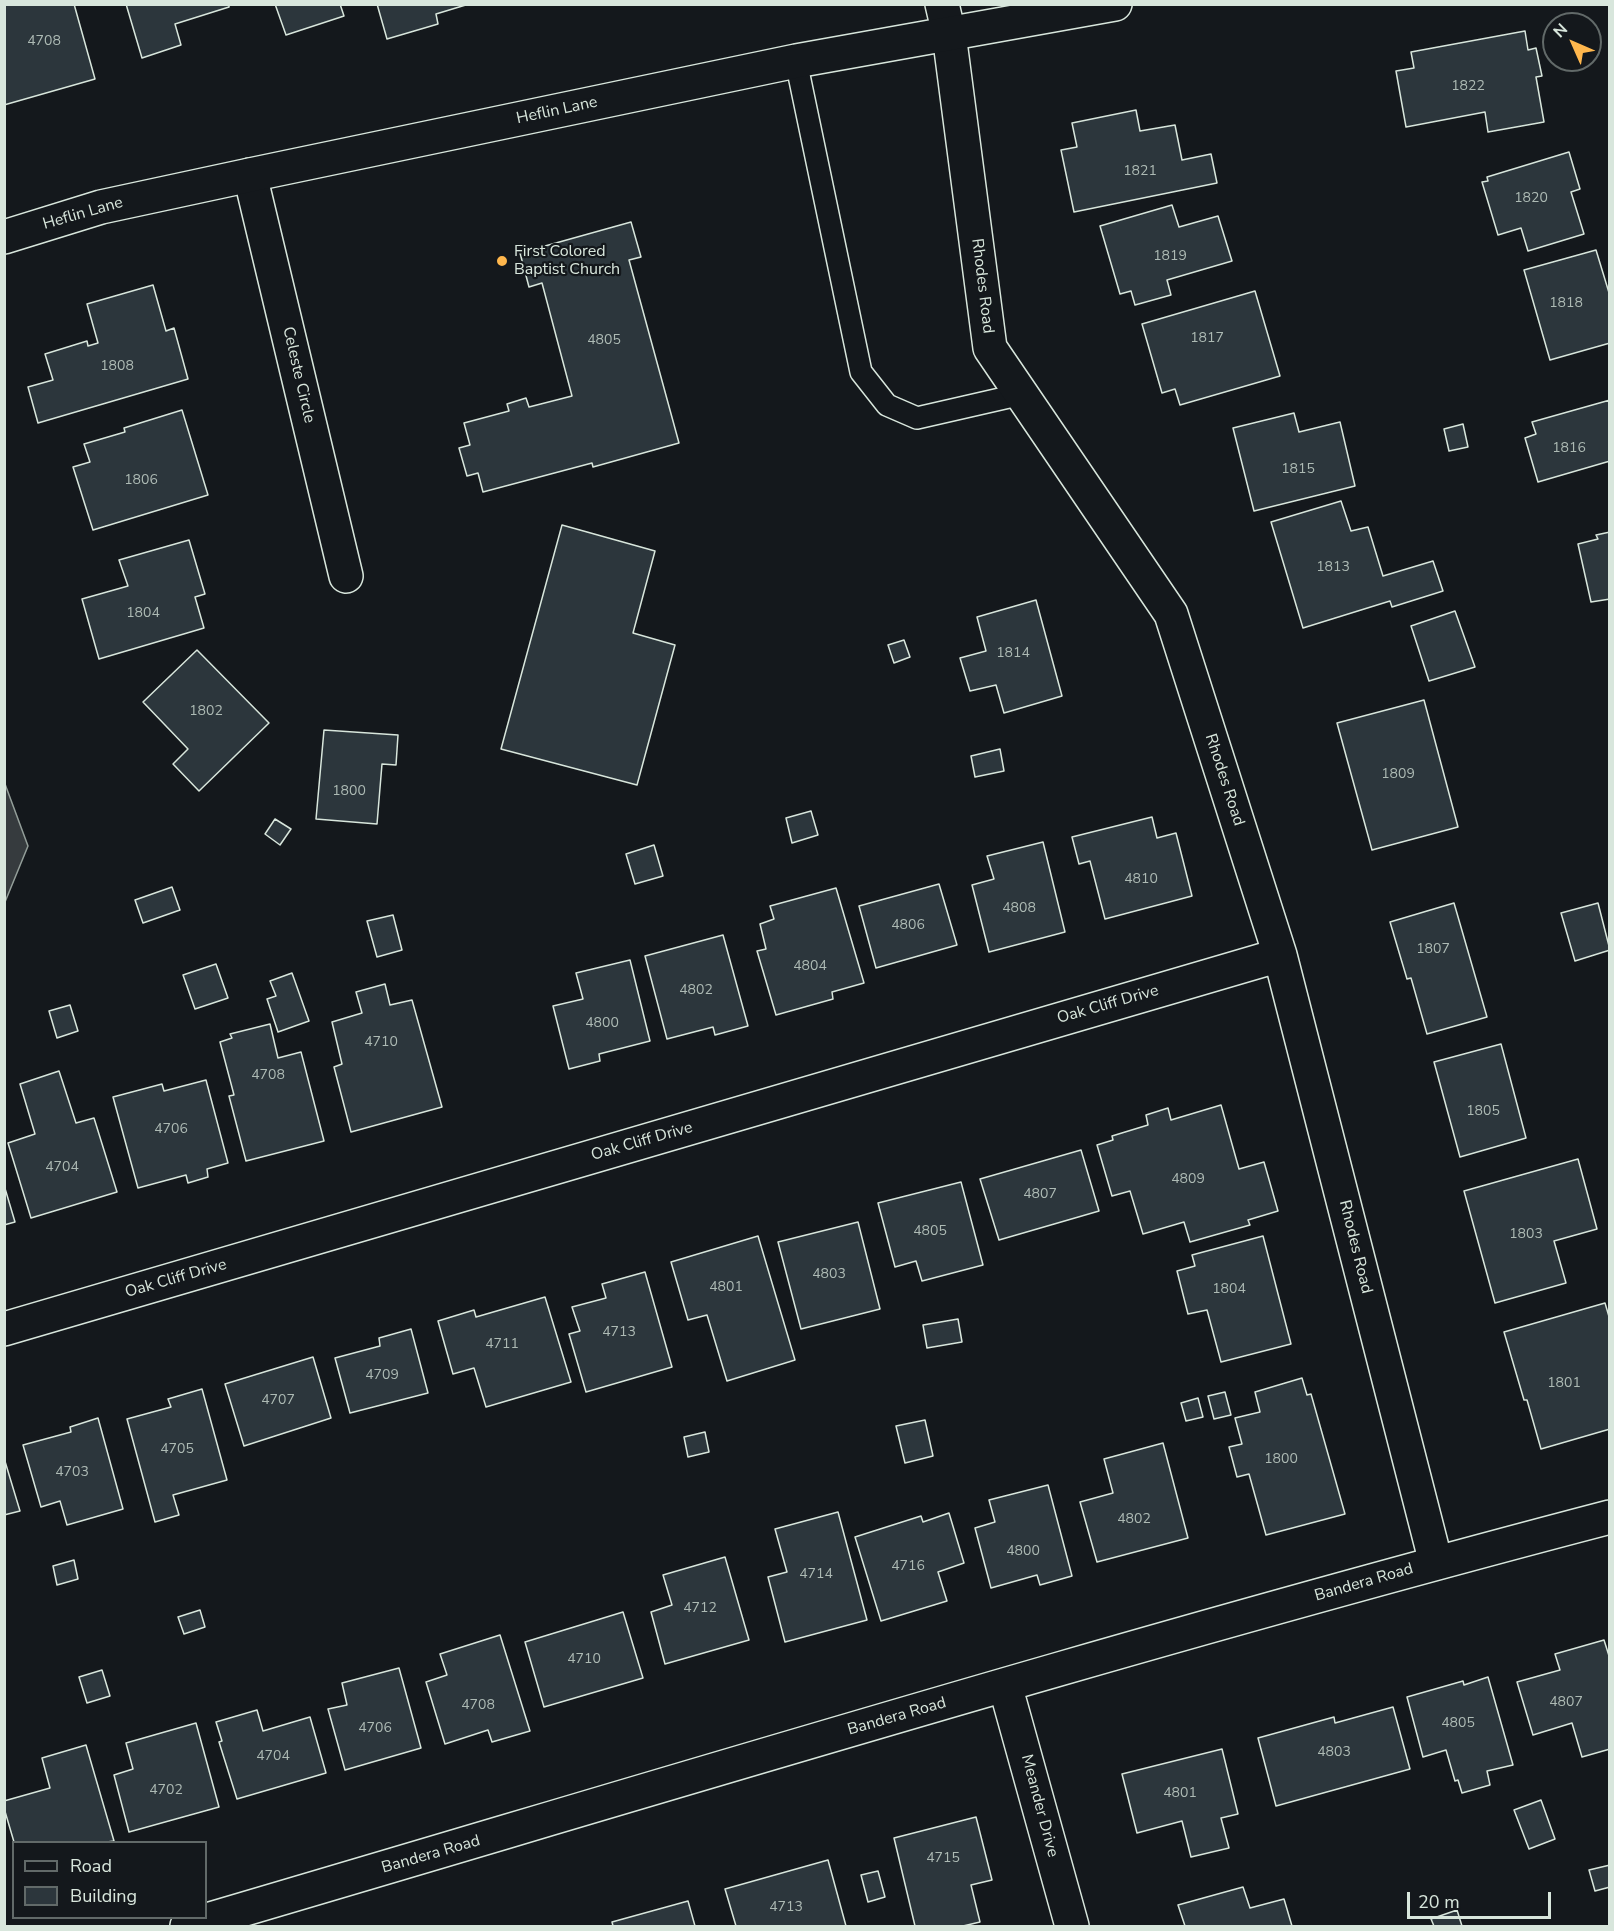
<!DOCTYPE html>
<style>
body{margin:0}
#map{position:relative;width:1614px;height:1931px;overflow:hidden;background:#14181c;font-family:"Nunito Sans",sans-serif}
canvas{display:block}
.frame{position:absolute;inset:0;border:6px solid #d8e6dc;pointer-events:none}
.legend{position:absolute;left:12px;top:1841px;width:195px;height:78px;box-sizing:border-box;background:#14181c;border:2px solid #626a69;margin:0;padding:8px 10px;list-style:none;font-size:18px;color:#d8e6dc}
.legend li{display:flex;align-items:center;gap:12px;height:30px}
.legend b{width:30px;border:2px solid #626a69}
.north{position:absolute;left:1542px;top:12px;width:60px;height:60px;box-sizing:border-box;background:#14181c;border:2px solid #626a69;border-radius:50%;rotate:315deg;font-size:16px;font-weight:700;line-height:24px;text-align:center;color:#d8e6dc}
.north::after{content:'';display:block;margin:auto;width:21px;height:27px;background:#ffb74d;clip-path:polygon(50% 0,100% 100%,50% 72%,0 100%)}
.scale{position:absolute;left:1407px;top:1892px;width:144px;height:27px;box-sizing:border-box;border:3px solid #d8e6dc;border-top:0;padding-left:8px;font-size:18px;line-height:21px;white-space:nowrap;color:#d8e6dc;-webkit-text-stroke:4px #14181c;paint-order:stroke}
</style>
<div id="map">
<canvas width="1614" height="1931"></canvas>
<div class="frame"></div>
<ul class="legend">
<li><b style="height:8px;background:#14181c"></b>Road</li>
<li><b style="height:16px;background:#2c363c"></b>Building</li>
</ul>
<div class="north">N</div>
<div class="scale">20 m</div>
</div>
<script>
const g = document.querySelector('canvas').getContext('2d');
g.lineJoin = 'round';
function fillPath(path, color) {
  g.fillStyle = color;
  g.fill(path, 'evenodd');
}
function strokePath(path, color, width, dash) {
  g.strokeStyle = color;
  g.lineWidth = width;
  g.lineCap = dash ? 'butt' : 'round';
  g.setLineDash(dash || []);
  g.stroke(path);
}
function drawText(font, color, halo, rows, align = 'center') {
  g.font = font + ' "Nunito Sans",sans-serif';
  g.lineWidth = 4.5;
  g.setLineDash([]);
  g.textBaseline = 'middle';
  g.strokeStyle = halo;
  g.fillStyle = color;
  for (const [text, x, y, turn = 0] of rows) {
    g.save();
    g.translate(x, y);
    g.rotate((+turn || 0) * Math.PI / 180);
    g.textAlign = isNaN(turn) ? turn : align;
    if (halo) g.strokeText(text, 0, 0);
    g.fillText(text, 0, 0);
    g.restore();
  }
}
const water = new Path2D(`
 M5 784 28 846 5 902H4Z`);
fillPath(water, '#363b3e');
strokePath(water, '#939e99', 1.5);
const building = new Path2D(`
 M4 4H74L95 79 4 105Z
 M126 4H229V7L175 24 181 45 142 58Z
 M275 4H340L344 16 286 35Z
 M377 4H469L436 14 438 24 387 39Z
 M1525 31 1528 50 1536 48 1542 76 1536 77 1544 122 1488 132 1485 112 1406 127 1396 71 1414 68 1411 52Z
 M1136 110 1140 131 1175 125 1182 160 1211 154 1217 183 1074 212 1061 150 1077 147 1072 123Z
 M1569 152 1580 189 1571 192 1584 234 1528 251 1521 228 1498 235 1482 182 1488 181 1487 177Z
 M1172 205 1179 227 1218 216 1232 261 1167 280 1171 295 1135 305 1131 291 1120 294 1100 226Z
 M631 222 641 257 629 260 679 443 593 467 592 463 483 492 478 473 467 476 459 448 470 445 464 423 509 411 507 404 526 398 529 407 572 396 542 283 529 287 520 253Z
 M1596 250 1610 296V343L1550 360 1524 270Z
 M153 285 166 331 174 328 188 379 38 423 28 387 53 380 45 354 87 341 88 346 98 343 87 304Z
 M1255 291 1280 376 1180 405 1175 389 1162 393 1142 324Z
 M1610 400V461L1538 482 1525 438 1536 434 1532 422Z
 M182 410 208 495 93 530 73 467 90 462 84 444 125 432 124 428Z
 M1294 413 1299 432 1340 422 1355 486 1254 511 1233 428Z
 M1463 424 1468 447 1449 451 1444 429Z
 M1341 501 1351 531 1368 527 1383 576 1433 561 1443 591 1392 607 1390 601 1303 628 1271 522Z
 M562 525 655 551 633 633 675 645 637 785 501 749Z
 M1610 532V599L1591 602 1578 544 1598 539 1596 535Z
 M189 540 205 594 195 597 204 628 99 659 82 599 128 586 119 560Z
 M1036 600 1062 696 1004 713 996 685 970 691 960 658 986 651 977 617Z
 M1455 611 1475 667 1429 681 1411 626Z
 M904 640 910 657 894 663 888 645Z
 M197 650 269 723 199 791 173 764 188 749 143 702Z
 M1424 700 1458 827 1372 850 1337 723Z
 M324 730 398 735 396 765 382 764 377 824 316 819Z
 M1000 749 1004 771 975 777 971 756Z
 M811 811 818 835 792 843 786 818Z
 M1152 817 1157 838 1176 833 1192 896 1105 919 1090 861 1079 864 1072 837Z
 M275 819 291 829 280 845 265 834Z
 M1043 842 1065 932 989 952 972 885 994 879 987 856Z
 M654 845 663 876 635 884 626 854Z
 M939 884 957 945 876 968 859 906Z
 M172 887 180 910 143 923 135 900Z
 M836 888 864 983 832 992 833 999 776 1015 757 951 766 949 760 924 774 919 770 906Z
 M1454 903 1487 1017 1427 1034 1411 978 1407 979 1390 922Z
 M1598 903 1610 950 1575 961 1561 913Z
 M393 915 402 950 377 957 367 921Z
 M723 935 748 1026 715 1035 713 1027 667 1039 645 956Z
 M630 960 650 1041 599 1054 600 1061 569 1069 553 1006 583 999 576 973Z
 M216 964 228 998 195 1009 183 975Z
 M292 973 309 1021 278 1032 267 999 276 996 270 981Z
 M385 984 390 1005 412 1000 442 1107 351 1132 334 1067 342 1064 332 1022 362 1013 356 992Z
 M70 1005 78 1031 57 1038 49 1011Z
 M270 1024 278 1058 301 1052 324 1141 246 1161 229 1096 234 1095 220 1042 232 1038 230 1034Z
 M1501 1044 1526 1138 1460 1157 1434 1062Z
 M59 1071 76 1123 94 1118 117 1192 31 1218 8 1143 35 1134 20 1084Z
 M206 1080 228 1163 207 1169 208 1177 188 1183 186 1175 138 1188 113 1097 162 1084 164 1091Z
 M1221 1105 1239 1169 1264 1162 1278 1211 1248 1220 1250 1225 1190 1242 1184 1222 1143 1234 1130 1191 1112 1196 1097 1145 1113 1140 1112 1136 1148 1125 1146 1115 1168 1108 1171 1120Z
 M1081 1150 1099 1211 999 1240 980 1179Z
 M1578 1159 1597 1229 1554 1241 1566 1283 1495 1303 1464 1191Z
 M961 1182 983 1265 922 1281 916 1261 895 1267 878 1203Z
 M4 1185 15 1222 4 1225Z
 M858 1222 880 1309 801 1329 778 1242Z
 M758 1236 795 1360 727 1381 707 1315 688 1320 671 1262Z
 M1263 1236 1291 1344 1221 1362 1207 1310 1188 1314 1177 1271 1195 1266 1192 1255Z
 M645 1272 672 1367 586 1392 569 1334 580 1331 572 1307 606 1298 602 1284Z
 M545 1297 571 1382 486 1407 474 1368 453 1374 438 1321 474 1310 476 1317Z
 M1605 1303 1610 1320V1429L1541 1449 1527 1400H1524L1504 1332Z
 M958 1319 962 1342 927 1348 923 1325Z
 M411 1329 428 1393 350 1413 335 1358 380 1346 379 1338Z
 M313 1357 331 1418 244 1446 225 1384Z
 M1302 1378 1307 1395 1311 1394 1345 1514 1266 1535 1249 1474 1237 1477 1229 1447 1242 1444 1235 1418 1260 1412 1255 1392Z
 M202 1389 227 1480 173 1495 179 1515 155 1522 127 1419 171 1407 168 1399Z
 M1225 1392 1231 1415 1214 1419 1208 1396Z
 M1198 1398 1203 1417 1186 1421 1181 1403Z
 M98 1418 123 1509 67 1525 60 1501 41 1507 23 1445 71 1432 70 1427Z
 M925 1420 933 1456 905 1463 896 1426Z
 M705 1432 709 1452 688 1457 684 1437Z
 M1163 1443 1188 1538 1097 1562 1080 1502 1113 1493 1104 1459Z
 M4 1458 20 1511 4 1515Z
 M1048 1485 1072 1576 1040 1585 1037 1575 991 1588 975 1528 995 1522 989 1500Z
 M838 1512 867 1620 785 1642 768 1577 787 1572 775 1529Z
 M949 1513 964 1563 938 1572 947 1601 881 1621 855 1537 921 1516 923 1522Z
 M725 1557 749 1640 665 1664 651 1612 672 1605 663 1575Z
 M74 1560 78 1579 57 1585 53 1566Z
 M200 1610 205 1627 184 1634 178 1617Z
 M623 1612 643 1678 544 1707 525 1642Z
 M500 1635 530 1731 492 1742 488 1730 445 1744 426 1682 447 1675 440 1654Z
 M1604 1640 1610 1659V1749L1582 1757 1572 1723 1533 1735 1517 1682 1560 1670 1555 1654Z
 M399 1668 421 1748 345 1770 328 1709 347 1705 342 1683Z
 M102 1670 110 1696 87 1703 79 1677Z
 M1488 1677 1513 1765 1487 1771 1490 1785 1462 1793 1458 1780 1455 1781 1446 1750 1423 1757 1407 1697 1463 1681 1464 1685Z
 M1393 1707 1410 1769 1276 1806 1258 1738 1334 1717 1335 1723Z
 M257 1710 263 1731 310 1717 326 1773 237 1799 219 1742 222 1741 216 1722Z
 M196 1723 219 1807 129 1832 114 1775 133 1769 126 1743Z
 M86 1745 114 1841 107 1842H14L4 1808V1801L50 1788 42 1758Z
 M1222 1749 1238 1814 1221 1818 1229 1848 1191 1857 1182 1821 1137 1833 1122 1774Z
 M1541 1800 1555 1839 1529 1849 1514 1810Z
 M976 1817 992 1880 971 1885 980 1922 963 1926H915L894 1838Z
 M828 1860 846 1926H736L725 1889Z
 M1610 1865V1887L1595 1891 1589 1870Z
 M878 1871 885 1897 868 1902 861 1875Z
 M1243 1887 1250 1908 1284 1899 1292 1926H1185L1178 1905Z
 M688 1901 695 1926H613L612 1922Z
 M1457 1910 1462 1926H1434L1431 1919Z`);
fillPath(building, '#2c363c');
strokePath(building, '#d8e6dc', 1.5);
const lane = new Path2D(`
 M796 61 861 372 887 405 917 418 1022 394`);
const street = new Path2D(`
 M942 4 949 34 990 348 1171 614 1280 955 1436 1563
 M250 175 346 576
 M4 1329 1280 955
 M1005 1685 1072 1926
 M187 1926C660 1787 1132 1642 1610 1517`);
const secondary = new Path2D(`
 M4 237 101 207 250 175 796 61 1115 4`);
strokePath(lane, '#d8e6dc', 24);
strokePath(street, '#d8e6dc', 36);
strokePath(secondary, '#d8e6dc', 36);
strokePath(lane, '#14181c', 21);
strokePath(street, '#14181c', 33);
strokePath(secondary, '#14181c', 33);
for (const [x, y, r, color] of [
 [502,261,6,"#ffb74d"]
]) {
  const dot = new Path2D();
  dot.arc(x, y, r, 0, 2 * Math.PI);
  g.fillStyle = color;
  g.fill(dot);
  strokePath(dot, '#14181c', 2);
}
drawText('14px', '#adbab4', null, [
 ["4708",44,42],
 ["1822",1468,87],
 ["1821",1140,172],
 ["1820",1531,199],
 ["1819",1170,257],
 ["1818",1566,304],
 ["1817",1207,339],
 ["4805",604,341],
 ["1808",117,367],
 ["1816",1569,449],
 ["1815",1298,470],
 ["1806",141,481],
 ["1813",1333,568],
 ["1804",143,614],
 ["1814",1013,654],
 ["1802",206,712],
 ["1809",1398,775],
 ["1800",349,792],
 ["4810",1141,880],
 ["4808",1019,909],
 ["4806",908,926],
 ["1807",1433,950],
 ["4804",810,967],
 ["4802",696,991],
 ["4800",602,1024],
 ["4710",381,1043],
 ["4708",268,1076],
 ["1805",1483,1112],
 ["4706",171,1130],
 ["4704",62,1168],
 ["4809",1188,1180],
 ["4807",1040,1195],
 ["4805",930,1232],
 ["1803",1526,1235],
 ["4803",829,1275],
 ["4801",726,1288],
 ["1804",1229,1290],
 ["4713",619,1333],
 ["4711",502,1345],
 ["4709",382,1376],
 ["1801",1564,1384],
 ["4707",278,1401],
 ["4705",177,1450],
 ["1800",1281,1460],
 ["4703",72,1473],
 ["4802",1134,1520],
 ["4800",1023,1552],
 ["4716",908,1567],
 ["4714",816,1575],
 ["4712",700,1609],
 ["4710",584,1660],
 ["4807",1566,1703],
 ["4708",478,1706],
 ["4805",1458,1724],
 ["4706",375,1729],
 ["4803",1334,1753],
 ["4704",273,1757],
 ["4702",166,1791],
 ["4801",1180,1794],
 ["4715",943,1859],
 ["4713",786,1908]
]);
drawText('16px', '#d8e6dc', '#14181c', [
 ["Heflin Lane",557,111,-12],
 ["Heflin Lane",83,214,-16],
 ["Rhodes Road",982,286,83],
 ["Celeste Circle",298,375,77],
 ["Rhodes Road",1224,780,72],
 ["Oak Cliff Drive",1108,1005,-16],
 ["Oak Cliff Drive",642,1142,-16],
 ["Rhodes Road",1355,1247,76],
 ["Oak Cliff Drive",176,1279,-16],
 ["Bandera Road",1364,1583,-16],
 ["Bandera Road",897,1717,-16],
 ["Meander Drive",1039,1806,75],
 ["Bandera Road",431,1855,-16]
]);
drawText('16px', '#d8e6dc', '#14181c', [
 ["First Colored",514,252],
 ["Baptist Church",514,270]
], 'left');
</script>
